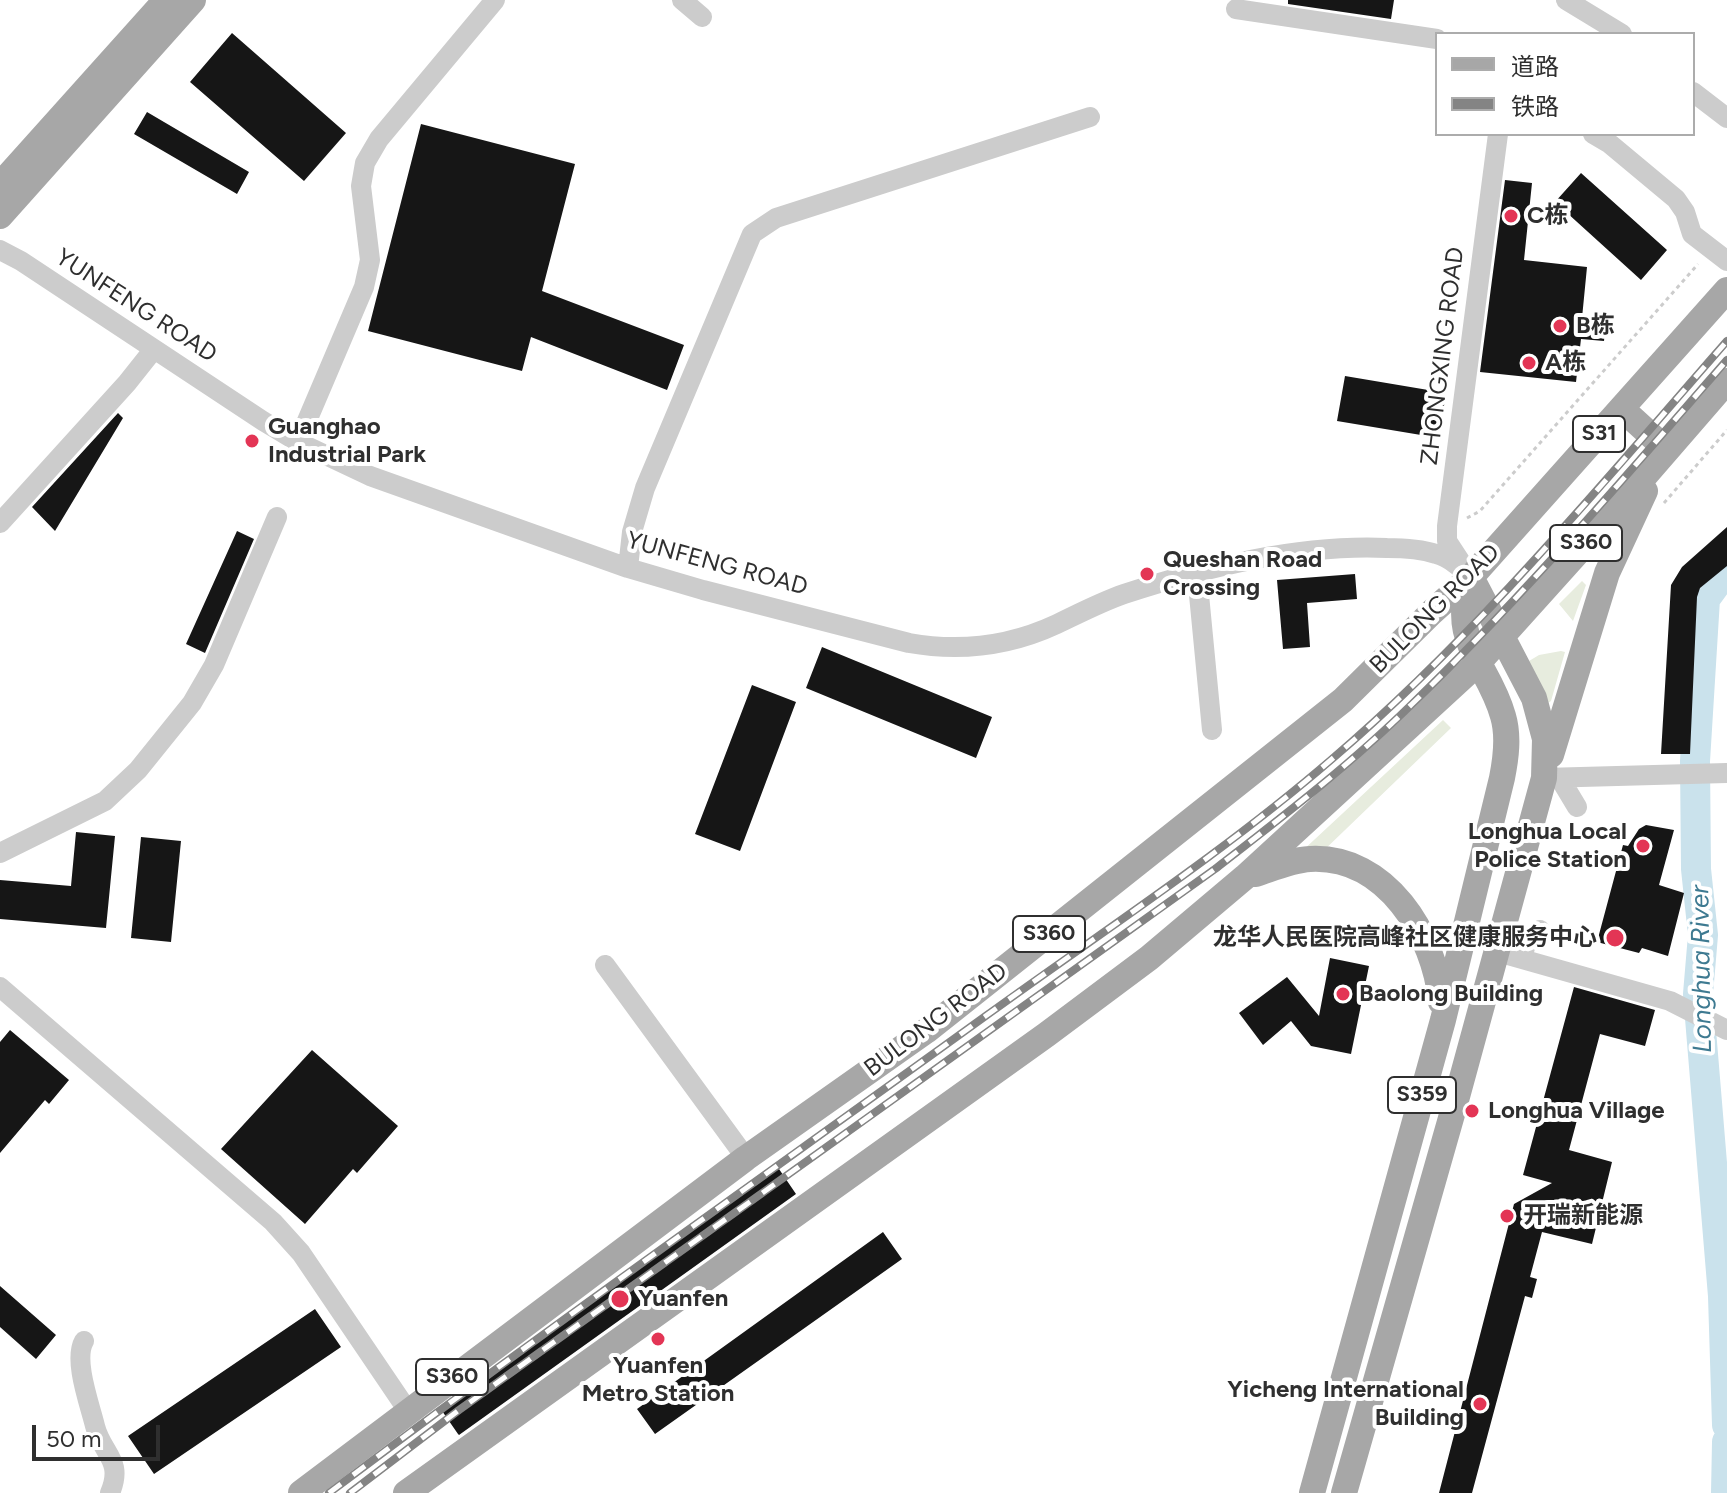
<!DOCTYPE html>
<meta charset="utf-8">
<style>
body{margin:0}
#map{position:relative;width:1727px;height:1493px;overflow:hidden;background:#fff;font-family:Figtree,"Noto Sans SC",sans-serif}
canvas{display:block}
.legend{position:absolute;left:1435px;top:32px;width:260px;height:104px;box-sizing:border-box;background:#fff;border:2px solid #acacac;margin:0;padding:10px 14px;list-style:none;font-size:24px;color:#2f2f2f}
.legend li{display:flex;align-items:center;gap:16px;height:40px}
.legend b{width:40px;border:2px solid #acacac}
.scale{position:absolute;left:32px;top:1425px;width:128px;height:36px;box-sizing:border-box;border:4px solid #2f2f2f;border-top:0;padding-left:10px;font-size:24px;line-height:28px;white-space:nowrap;color:#2f2f2f;-webkit-text-stroke:6px #fff;paint-order:stroke}
</style>
<div id="map">
<canvas width="1727" height="1493"></canvas>
<ul class="legend">
<li><b style="height:10px;background:#a7a7a7"></b>道路</li>
<li><b style="height:10px;background:#848484"></b>铁路</li>
</ul>
<div class="scale">50 m</div>
</div>
<script>
const g = document.querySelector('canvas').getContext('2d');
g.lineJoin = 'round';
function fillPath(path, color) {
  g.fillStyle = color;
  g.fill(path, 'evenodd');
}
function strokePath(path, color, width, dash) {
  g.strokeStyle = color;
  g.lineWidth = width;
  g.lineCap = dash ? 'butt' : 'round';
  g.setLineDash(dash || []);
  g.stroke(path);
}
function drawText(font, color, halo, rows, align = 'center') {
  g.font = font + ' Figtree,"Noto Sans SC",sans-serif';
  g.lineWidth = 8;
  g.setLineDash([]);
  g.textBaseline = 'middle';
  g.strokeStyle = halo;
  g.fillStyle = color;
  for (const [text, x, y, turn = 0] of rows) {
    g.save();
    g.translate(x, y);
    g.rotate((+turn || 0) * Math.PI / 180);
    g.textAlign = isNaN(turn) ? turn : align;
    if (halo) g.strokeText(text, 0, 0);
    g.fillText(text, 0, 0);
    g.restore();
  }
}
fillPath(new Path2D(`
 M1582 581 1586 585 1573 621 1559 604Z
 M1561 651 1565 652 1551 701 1548 703 1529 661 1539 655Z
 M1443 720 1451 728 1318 856 1300 853Z`), '#e7ecde');
strokePath(new Path2D(`
 M1727 569 1705 599 1695 761 1696 869 1703 935 1698 994 1723 1296 1727 1425
 M1726 1493 1727 1442`), '#cae2ec', 30);
fillPath(new Path2D(`
 M1288 0H1394L1391 19 1288 4Z
 M232 33 346 133 304 181 190 82Z
 M147 112 249 172 237 194 134 134Z
 M421 124 575 164 542 291 684 345 667 390 531 337 522 371 368 331Z
 M1581 173 1667 250 1641 280 1555 202Z
 M1505 180 1532 183 1524 260 1587 267 1582 318 1606 320 1604 341 1581 339 1576 382 1480 372Z
 M1345 376 1446 393 1439 438 1337 421Z
 M118 413 123 418 55 531 32 507Z
 M1727 527V566L1700 588 1697 597 1690 754H1661L1671 585 1682 567Z
 M237 531 254 539 205 653 186 644Z
 M1355 574 1357 599 1307 603 1310 647 1283 649 1277 580Z
 M822 647 992 717 976 758 806 688Z
 M752 685 796 702 740 851 695 834Z
 M1646 825 1674 830 1659 885 1684 893 1668 956 1642 948 1639 953 1597 942 1623 845 1628 846 1639 829Z
 M76 832 115 836 106 928 0 919V880L71 886Z
 M141 837 181 841 171 942 131 938Z
 M1330 958 1369 966 1351 1054 1311 1046 1291 1021 1263 1045 1239 1013 1287 977 1319 1016Z
 M1574 987 1655 1010 1645 1046 1600 1034 1569 1150 1612 1162 1592 1244 1542 1232 1530 1277 1537 1279 1532 1298 1525 1296 1472 1493H1439L1514 1204 1552 1183 1523 1175Z
 M10 1030 69 1080 49 1104 45 1100 0 1153V1042Z
 M312 1050 398 1126 357 1173 353 1169 305 1224 221 1149Z
 M770 1167 779 1169 796 1194 459 1435 458 1434 440 1408Z
 M883 1232 902 1259 655 1434 637 1409Z
 M0 1286 56 1335 36 1359 0 1327Z
 M315 1309 341 1347 154 1474 128 1436Z`), '#161616');
strokePath(new Path2D(`
 M1664 503 1727 430
 M1467 518 1480 511 1698 264`), '#ccc', 3, [4, 4]);
strokePath(new Path2D(`
 M682 0 702 17
 M1566 0 1622 34
 M1236 9 1437 39
 M1693 92 1727 118
 M1593 134 1610 144 1676 199 1685 212 1692 234 1727 261
 M0 250 21 261 263 421 298 442 370 476 628 568 703 590 909 643C960 652 1010 646 1057 624 1080 613 1101 602 1124 594 1207 567 1300 544 1387 548 1403 548 1421 549 1436 554 1450 558 1461 568 1471 577
 M298 442 364 287 370 260 361 186 365 163 379 139 495 0
 M0 523 127 383 154 349
 M1464 567 1447 541V526L1498 134
 M628 568 632 532 645 488 752 234 776 218 1090 117
 M1197 574 1212 730
 M1544 778 1727 773
 M1563 778 1562 782 1577 807
 M0 853 105 801 138 770 192 703 214 665 277 517
 M1497 952 1670 1001 1727 1030
 M1522 958 1528 937 1540 930
 M605 965 746 1158
 M0 987 273 1222 301 1253 408 1411
 M84 1341C73 1360 90 1405 95 1426 102 1454 124 1460 110 1493`), '#ccc', 20);
strokePath(new Path2D(`
 M0 185 166 0
 M0 216 193 0
 M1622 409 1667 450
 M1551 755 1607 573 1645 491
 M1256 874C1274 868 1292 860 1310 859 1386 855 1435 935 1441 1002
 M301 1493 746 1158 926 1031 1343 700 1432 612 1471 577 1727 290
 M406 1493 1046 1035 1149 958 1245 877 1452 687 1477 664 1603 524 1727 381
 M1312 1493 1443 1020 1502 778C1506 758 1509 736 1503 716 1488 662 1448 643 1471 577
 M1344 1493 1455 1104 1544 778 1545 739 1534 698 1471 577`), '#a7a7a7', 26);
const rail = new Path2D(`
 M329 1493C545 1330 767 1174 987 1015 1103 931 1223 853 1332 759 1478 634 1601 485 1727 341
 M350 1493 459 1410 1215 869C1282 817 1350 765 1411 705 1523 597 1624 478 1727 360`);
strokePath(rail, '#848484', 8);
strokePath(rail, '#fff', 5, [15]);
for (const [x, y, r, color] of [
 [1511,216,8,"#e33555"],
 [1560,326,8,"#e33555"],
 [1529,363,8,"#e33555"],
 [252,441,8,"#e33555"],
 [1147,574,8,"#e33555"],
 [1643,846,8,"#e33555"],
 [1615,938,10,"#e33555"],
 [1343,994,8,"#e33555"],
 [1472,1111,8,"#e33555"],
 [1507,1216,8,"#e33555"],
 [620,1299,10,"#e33555"],
 [658,1339,8,"#e33555"],
 [1480,1404,8,"#e33555"]
]) {
  const dot = new Path2D();
  dot.arc(x, y, r, 0, 2 * Math.PI);
  g.fillStyle = color;
  g.fill(dot);
  strokePath(dot, '#fff', 3);
}
for (const [x, y, w] of [
 [1599,434,52],
 [1586,543,72],
 [1049,934,72],
 [1422,1095,68],
 [452,1377,72]
]) {
  const box = new Path2D();
  box.roundRect(x - w / 2, y - 18, w, 36, 6);
  g.fillStyle = '#fff';
  g.fill(box);
  strokePath(box, '#2f2f2f', 2);
}
drawText('bold 22px', '#2f2f2f', null, [
 ["S31",1599,434],
 ["S360",1586,543],
 ["S360",1049,934],
 ["S359",1422,1095],
 ["S360",452,1377]
]);
drawText('bold 24px', '#2f2f2f', '#fff', [
 ["C栋",1527,216],
 ["B栋",1576,326],
 ["A栋",1545,363],
 ["Guanghao",268,427],
 ["Industrial Park",268,455],
 ["Queshan Road",1163,560],
 ["Crossing",1163,588],
 ["Longhua Local",1627,832,"right"],
 ["Police Station",1627,860,"right"],
 ["龙华人民医院高峰社区健康服务中心",1597,938,"right"],
 ["Baolong Building",1359,994],
 ["Longhua Village",1488,1111],
 ["开瑞新能源",1523,1216],
 ["Yuanfen",638,1299],
 ["Yuanfen",658,1366,"center"],
 ["Metro Station",658,1394,"center"],
 ["Yicheng International",1464,1390,"right"],
 ["Building",1464,1418,"right"]
], 'left');
drawText('24px', '#2f2f2f', '#fff', [
 ["YUNFENG ROAD",136,306,33],
 ["ZHONGXING ROAD",1443,356,-83],
 ["YUNFENG ROAD",717,564,15],
 ["BULONG ROAD",1435,609,-45],
 ["BULONG ROAD",936,1020,-37]
]);
drawText('italic 26px', '#3e7a91', '#fff', [
 ["Longhua River",1702,969,-91]
]);
</script>
